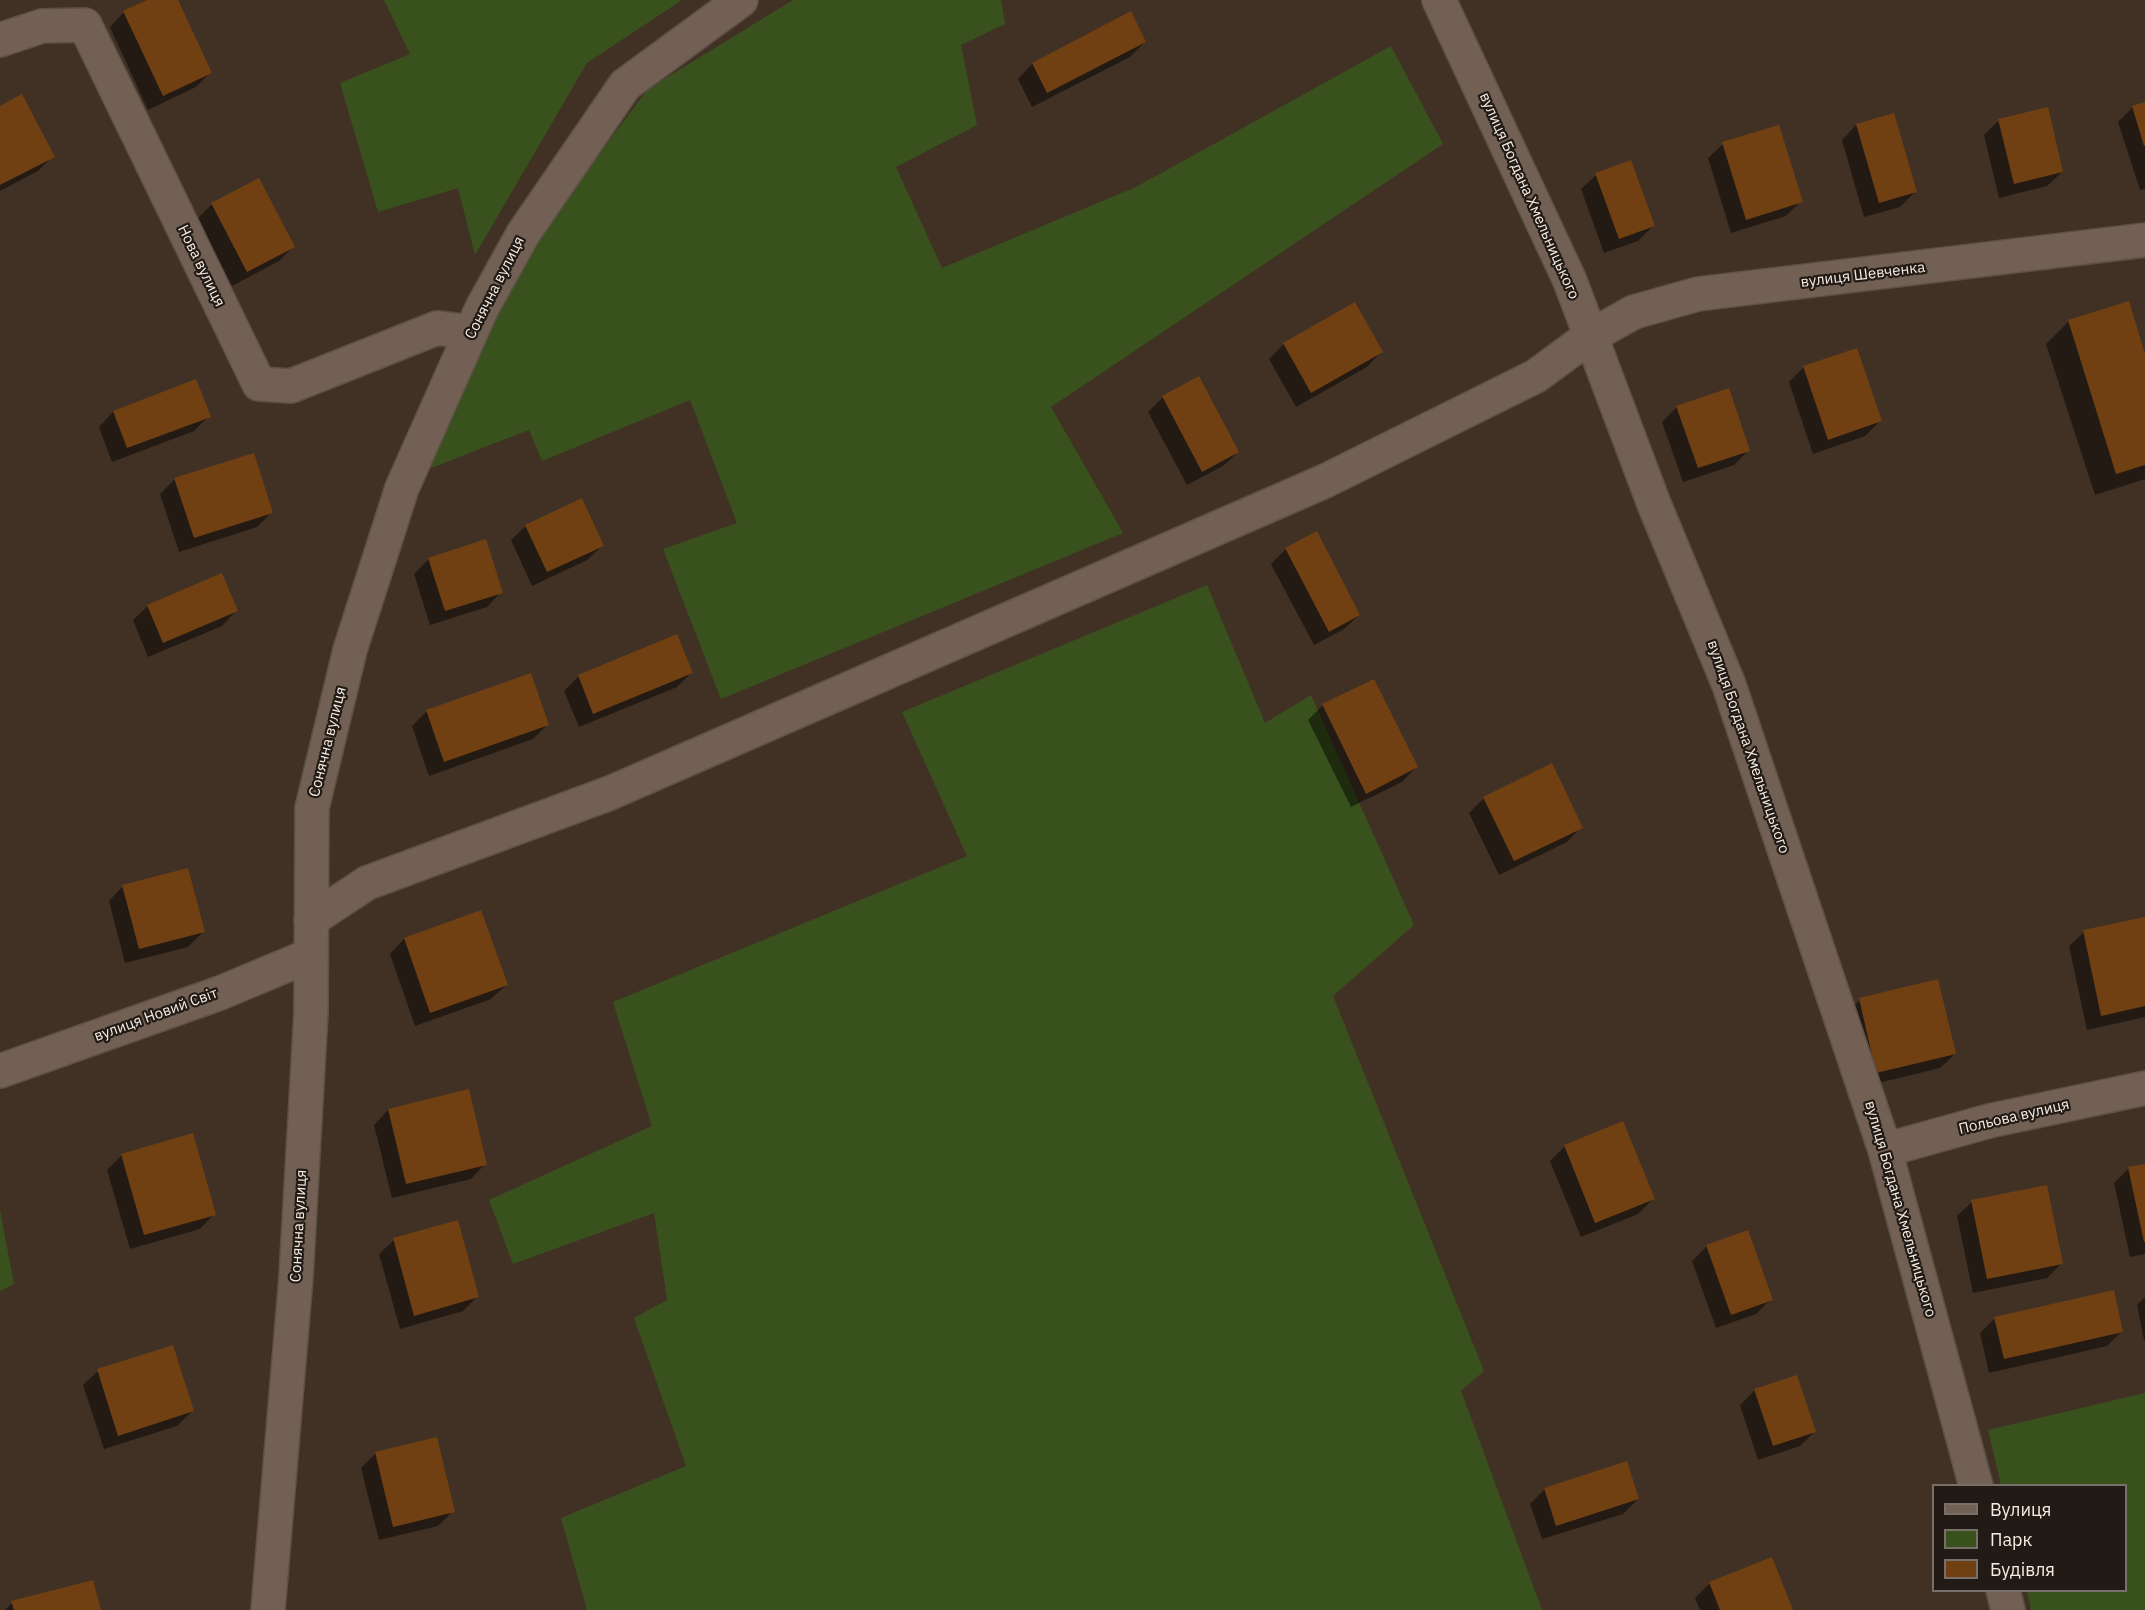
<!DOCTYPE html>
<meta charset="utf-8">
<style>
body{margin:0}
#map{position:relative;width:2145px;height:1610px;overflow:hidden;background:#413125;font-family:"IBM Plex Sans",sans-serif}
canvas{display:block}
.legend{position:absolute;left:1932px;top:1484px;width:195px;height:108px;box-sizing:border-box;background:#221b15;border:2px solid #776f68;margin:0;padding:8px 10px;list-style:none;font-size:18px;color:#f6ece4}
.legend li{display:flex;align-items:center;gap:12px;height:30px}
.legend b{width:30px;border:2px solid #776f68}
</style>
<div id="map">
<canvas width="2145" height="1610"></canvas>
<ul class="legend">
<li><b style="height:8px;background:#716053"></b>Вулиця</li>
<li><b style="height:16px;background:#39521d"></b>Парк</li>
<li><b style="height:16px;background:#704013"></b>Будівля</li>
</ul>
</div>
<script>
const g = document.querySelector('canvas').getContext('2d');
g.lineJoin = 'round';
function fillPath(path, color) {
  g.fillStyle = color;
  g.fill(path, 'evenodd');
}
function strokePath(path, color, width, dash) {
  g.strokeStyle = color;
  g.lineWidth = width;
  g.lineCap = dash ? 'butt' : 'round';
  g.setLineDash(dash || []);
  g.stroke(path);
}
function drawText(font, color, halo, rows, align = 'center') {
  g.font = font + ' "IBM Plex Sans",sans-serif';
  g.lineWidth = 4.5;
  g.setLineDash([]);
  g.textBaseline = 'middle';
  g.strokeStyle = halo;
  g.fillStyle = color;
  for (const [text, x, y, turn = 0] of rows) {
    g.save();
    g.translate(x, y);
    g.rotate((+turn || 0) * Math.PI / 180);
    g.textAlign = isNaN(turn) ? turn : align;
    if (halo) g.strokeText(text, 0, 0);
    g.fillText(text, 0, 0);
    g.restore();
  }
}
fillPath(new Path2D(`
 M384 0H682L587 63 475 255 458 188 378 212 340 83 410 54Z
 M793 0H1001L1005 24 961 45 977 125 896 167 942 268 1136 187 1391 46 1443 144 1051 407 1123 533 721 699 663 549 737 523 690 400 542 461 529 430 428 469 491 319 561 205 648 89Z
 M1207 585 1265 723 1311 695 1414 925 1333 996 1484 1371 1461 1391 1542 1610H587L561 1518 686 1466 634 1318 667 1300 654 1213 513 1264 489 1200 652 1126 613 1002 967 856 902 712Z
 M0 1210 14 1284 0 1291Z
 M2145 1393V1610H2031L2027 1591 2126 1590V1486L2001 1485 1988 1430Z`), '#39521d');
fillPath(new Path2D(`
 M150 0H176L210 73 196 87 148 110 110 27 124 12Z
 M1130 13 1145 42 1130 57 1032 107 1018 79 1032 64Z
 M2145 103V189L2140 190 2118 122 2133 107Z
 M0 107 53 156 38 171 0 191Z
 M1999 120 2062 172 2047 186 1999 198 1984 135Z
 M1856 125 1915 192 1900 207 1864 217 1842 140Z
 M1723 144 1801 201 1786 216 1731 233 1708 158Z
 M1596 175 1653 226 1638 241 1604 253 1581 189Z
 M259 180 293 247 279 261 232 286 197 219 212 204Z
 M2128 303 2145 359V479L2095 495 2046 344 2068 322Z
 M1284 344 1381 352 1367 367 1296 407 1269 359Z
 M1804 367 1880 421 1865 436 1813 454 1789 382Z
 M1199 378 1238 452 1223 466 1187 485 1148 412 1163 397Z
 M195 381 209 416 194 431 112 462 99 427 113 412Z
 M1677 407 1749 450 1734 465 1683 482 1662 422Z
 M175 479 271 513 257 527 179 552 160 494Z
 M526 526 602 546 587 560 532 586 511 540Z
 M1286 549 1359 615 1344 629 1314 645 1271 564Z
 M429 559 501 592 487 607 430 625 414 574Z
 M148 606 236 611 222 626 148 657 133 620Z
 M691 673 677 687 579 727 564 691 579 676Z
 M1323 705 1416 767 1402 782 1351 807 1308 720Z
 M427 711 547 725 533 739 429 776 412 726Z
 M1484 798 1581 827 1567 842 1499 875 1469 813Z
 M123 886 203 932 188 947 125 963 109 901Z
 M480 912 506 985 491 999 415 1026 390 954 404 939Z
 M2145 918V1017L2087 1030 2069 946 2084 932Z
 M1860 1000 1955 1054 1940 1068 1862 1087 1845 1014Z
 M468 1091 485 1164 471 1179 392 1198 374 1125 388 1110Z
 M1565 1146 1653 1199 1638 1214 1581 1237 1550 1161Z
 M122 1155 214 1214 200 1229 130 1249 107 1170Z
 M2145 1165V1254L2130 1257 2114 1183 2129 1168Z
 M1972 1202 2062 1263 2047 1278 1973 1293 1957 1216Z
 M394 1240 477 1297 463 1311 400 1329 379 1254Z
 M1707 1246 1771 1299 1756 1314 1716 1328 1692 1261Z
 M2145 1297V1340H2144L2137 1305Z
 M1995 1318 2122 1331 2107 1346 1989 1373 1980 1333Z
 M98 1371 192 1411 177 1426 104 1449 83 1385Z
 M1796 1377 1814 1432 1800 1446 1758 1460 1740 1405 1754 1391Z
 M376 1453 453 1511 438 1526 379 1540 361 1468Z
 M1545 1489 1638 1499 1623 1514 1542 1539 1530 1504Z
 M1710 1583 1791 1610H1700L1695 1598Z
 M12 1603 99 1610H5Z`), '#0007');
fillPath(new Path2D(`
 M147 0H178L212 73 163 96 123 11Z
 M1131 11 1146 42 1047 93 1032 63Z
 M22 94 55 157 0 185V106Z
 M2145 102V145L2144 146 2132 106Z
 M2048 107 2063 172 2014 184 1998 119Z
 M1894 113 1917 192 1879 203 1856 124Z
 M1779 125 1803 202 1746 220 1722 142Z
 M1631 160 1655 226 1619 239 1595 173Z
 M259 178 295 247 247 272 211 203Z
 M2129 301 2145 354V465L2116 474 2068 320Z
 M1355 302 1383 352 1311 393 1283 343Z
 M1857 348 1882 421 1828 440 1803 366Z
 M1199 376 1239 452 1202 472 1162 396Z
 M196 379 211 417 127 448 113 411Z
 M1729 388 1750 451 1698 468 1676 406Z
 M254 453 273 513 194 538 174 478Z
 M582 498 604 546 547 572 525 525Z
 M1317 531 1360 615 1329 632 1285 548Z
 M486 539 503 593 445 611 428 558Z
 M222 573 238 611 163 643 147 605Z
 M677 634 693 673 593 714 578 675Z
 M531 673 549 725 444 762 426 710Z
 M1374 679 1418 767 1366 794 1322 704Z
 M1552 763 1583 828 1514 861 1483 797Z
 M188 868 205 932 139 949 122 885Z
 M481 910 508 985 430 1013 404 938Z
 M2145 917V1006L2101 1016 2083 930Z
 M1938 979 1956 1054 1876 1073 1859 998Z
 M469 1089 487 1165 406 1184 388 1109Z
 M1623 1121 1655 1199 1595 1223 1564 1145Z
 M193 1133 216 1215 144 1235 121 1154Z
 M2145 1164V1242H2144L2128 1167Z
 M2047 1185 2063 1264 1987 1279 1971 1200Z
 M458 1220 479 1297 414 1316 393 1238Z
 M1748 1230 1773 1300 1731 1315 1706 1245Z
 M2114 1290 2123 1332 2004 1359 1994 1317Z
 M173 1345 194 1411 118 1436 97 1369Z
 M1797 1375 1816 1432 1773 1446 1754 1389Z
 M437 1437 455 1512 393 1527 375 1452Z
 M1627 1461 1639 1499 1556 1526 1544 1488Z
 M1772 1557 1793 1610H1720L1709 1582Z
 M93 1580 101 1610H14L11 1601Z`), '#704013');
const minor = new Path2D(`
 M1439 0 1570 281 1654 504 1729 685 1885 1150 1976 1486
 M0 40 42 26 85 25 259 384 291 386 437 328 471 332
 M311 920 367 883 610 793 1325 481 1536 376 1589 337 1634 312 1698 294 2145 240
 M0 1071 220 993 311 955
 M1885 1150 1989 1121 2145 1088
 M2003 1590 2008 1610
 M268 1610 296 1277 311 1012 312 808 350 650 402 488 482 308 523 234 625 85 741 0`);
strokePath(minor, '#5d5046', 36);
strokePath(minor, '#716053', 33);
drawText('15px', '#f6ece4', '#221b15', [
 ["вулиця Богдана Хмельницького",1529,196,66],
 ["Нова вулиця",201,266,64],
 ["вулиця Шевченка",1863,275,-7],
 ["Сонячна вулиця",495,288,-63],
 ["Сонячна вулиця",328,742,-76],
 ["вулиця Богдана Хмельницького",1748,747,71],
 ["вулиця Новий Світ",156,1015,-20],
 ["Польова вулиця",2014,1117,-13],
 ["вулиця Богдана Хмельницького",1900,1209,74],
 ["Сонячна вулиця",299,1226,-87]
]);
</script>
